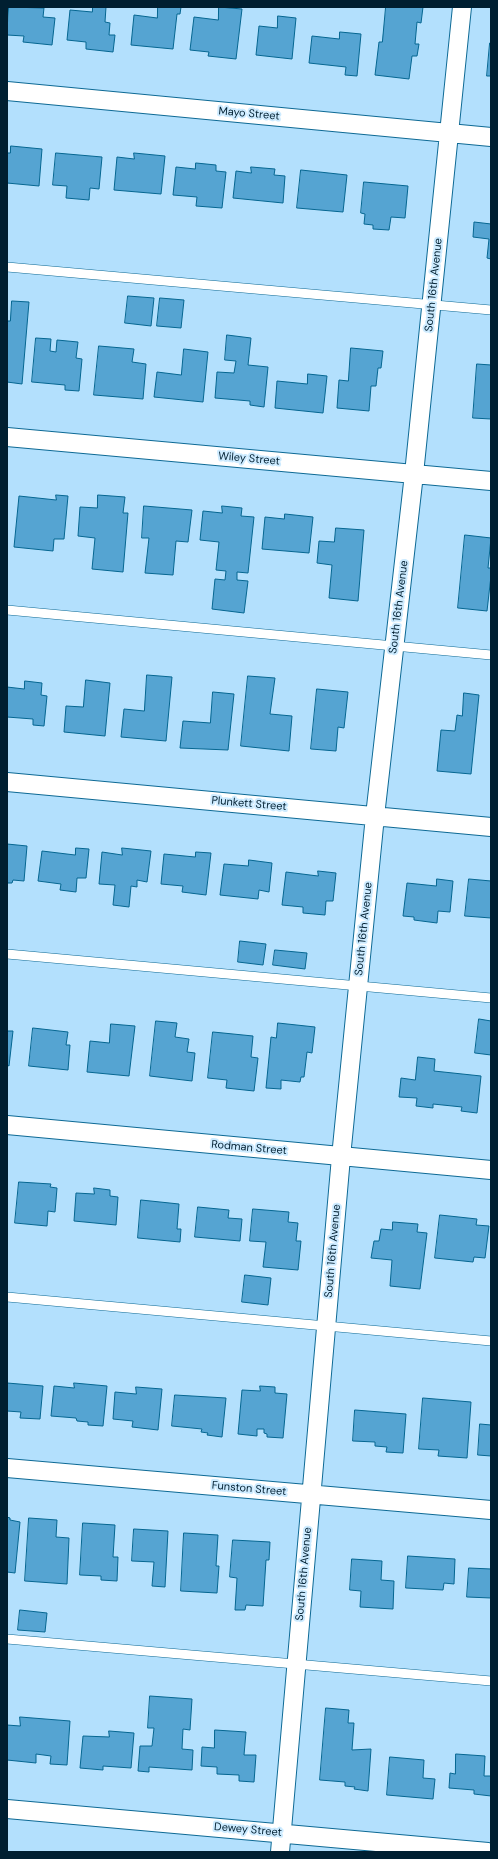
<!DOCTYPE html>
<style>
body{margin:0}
#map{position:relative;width:498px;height:1859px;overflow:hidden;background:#b3e0fd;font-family:"DM Sans",sans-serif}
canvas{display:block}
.frame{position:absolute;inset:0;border:8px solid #001f31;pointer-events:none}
</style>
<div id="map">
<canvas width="498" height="1859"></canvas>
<div class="frame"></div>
</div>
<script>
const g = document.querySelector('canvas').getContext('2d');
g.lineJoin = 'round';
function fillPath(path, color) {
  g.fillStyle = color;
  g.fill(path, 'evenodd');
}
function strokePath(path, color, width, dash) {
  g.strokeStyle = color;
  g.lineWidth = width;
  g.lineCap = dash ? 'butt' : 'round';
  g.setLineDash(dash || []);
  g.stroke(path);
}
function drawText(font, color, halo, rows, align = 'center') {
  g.font = font + ' "DM Sans",sans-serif';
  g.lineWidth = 4;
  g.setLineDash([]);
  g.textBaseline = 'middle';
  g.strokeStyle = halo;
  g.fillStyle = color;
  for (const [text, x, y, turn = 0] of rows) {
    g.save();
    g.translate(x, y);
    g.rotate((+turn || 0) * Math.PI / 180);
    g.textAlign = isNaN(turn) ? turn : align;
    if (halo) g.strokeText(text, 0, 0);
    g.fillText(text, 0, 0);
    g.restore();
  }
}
const building = new Path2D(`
 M9 7 44 8 43 17 55 18 52 45 23 42 24 36 7 35Z
 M93 7H106L105 22 110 23 109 35H115L113 52 86 49V42L67 40 70 10 92 12Z
 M158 7H181L180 14H177L173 49 131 45 134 15 157 18Z
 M219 7 242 9 236 59 208 56 209 52 190 50 194 17 218 20Z
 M386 7H423L421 23 417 22 415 44H419L417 56H412L409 79 375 75 379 42H382Z
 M278 16 296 18 292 59 256 55 259 26 277 28Z
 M340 32 361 34 357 76 345 75 346 67 309 63 312 36 339 39Z
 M490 43H491V76H487Z
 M11 146 42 149 39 186 7 183V153H10Z
 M56 153 102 157 99 189 90 188 89 200 66 198 67 186 53 185Z
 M134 153 165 156 161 194 114 190 117 157 134 159Z
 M196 163 216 165V171L226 172 222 208 196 206 197 197 173 195 176 167 195 169Z
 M251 167 275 169 274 175 285 176 283 203 233 198 236 171 251 173Z
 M301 170 347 175 343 212 297 208Z
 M364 182 408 186 405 218 391 217 389 230 373 229V225L364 224 365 214 361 213Z
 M491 221V259L487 258 489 239 473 237 474 222 491 224Z
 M128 296 154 298 151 326 125 323Z
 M160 298 184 300 181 328 157 326Z
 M12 301 29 302 22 384 7 382V321H10Z
 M227 335 251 338 248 365 268 367 264 407 250 405V401L215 398 217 372 234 373 236 361 225 360Z
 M36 338 51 339 50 351 56 352 57 340 78 342 76 358 82 359 79 391 65 390V385L32 382Z
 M99 346 134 349 132 362 146 364 143 399 94 395Z
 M351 348 383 351 381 368H378L376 386H371L369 411 337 408 339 380 348 381Z
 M184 349 208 352 203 402 154 397 157 372 181 375Z
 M477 364 491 365V419L473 418Z
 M308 374 327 376 323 413 275 408 277 381 307 384Z
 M56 495 68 496 64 539H54L53 551 14 547 19 496 56 500Z
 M98 495 125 497 123 513H128L123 572 92 569 95 538 78 536 80 507 97 508Z
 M144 506 192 510 188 542 176 541 173 575 145 573 149 538H142Z
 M222 506 242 508 241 516 254 517 248 573 237 572V580L248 581 244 613 212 609 215 579 225 580 226 571 216 570 219 542 200 540 203 511 222 513Z
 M285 514 313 517 309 553 262 549 265 517 284 519Z
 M336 528 364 530 358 601 329 598 332 565 317 563 319 541 334 542Z
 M465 535 491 538 488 568H491V576L487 611 458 608Z
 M147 675 172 677 166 741 121 737 124 709 144 711Z
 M248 676 275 678 270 714 292 716 289 751 241 746Z
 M86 680 110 683 105 736 64 732 66 706 83 707Z
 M25 681 42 683 41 695 47 696 44 726 33 725V719L7 717V687L24 689Z
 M317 689 348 692 344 728 338 727 336 751 311 749Z
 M213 692 234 694 228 750 180 748 183 721 210 723Z
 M464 693 479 695 471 774 437 771 441 730 455 731 457 715 462 716Z
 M7 844 27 846 24 881 13 880 12 883H7Z
 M76 848 89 849 86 878H77L76 892 60 890 61 884 38 881 42 851 75 855Z
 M122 848 151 851 147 882 137 880V887L131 886 129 907 113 905 115 885 99 884 102 852 122 855Z
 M196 852 211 853 206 895 182 892 183 886 161 884 164 854 195 857Z
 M249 860 272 863 269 892 259 890 258 899 220 895 224 864 248 866Z
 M318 871 336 873 333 901H326L325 915 303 913V907L282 905 286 872 318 876Z
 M437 879 453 881 450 912 438 911 437 923 414 920V917L403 916 407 883 436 886Z
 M469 879 491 881V918L465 916Z
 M240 941 266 944 263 965 238 962Z
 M275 950 307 953 305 969 273 965Z
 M479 1019 491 1021V1055L475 1053Z
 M156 1021 177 1023 175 1037 189 1039 187 1052 195 1053 192 1081 150 1076Z
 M278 1023 315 1027 312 1053 307 1052 304 1077H301L300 1082 281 1080V1089L266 1088 271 1037 276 1038Z
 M111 1024 135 1026 129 1076 87 1072 90 1041 109 1043Z
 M33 1028 68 1032 66 1045H70L68 1070 29 1066Z
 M7 1031H13L9 1066 7 1065Z
 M213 1032 253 1036 251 1057 258 1058 254 1091 226 1088 227 1080 208 1078Z
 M418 1057 435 1059 434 1071 481 1076 477 1113 461 1111 462 1107 433 1104V1108L416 1106 417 1098 399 1097 401 1078 415 1080Z
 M19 1182 51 1184 50 1187 57 1188 55 1212 48 1211 47 1226 15 1223Z
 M94 1188 110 1190V1196L118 1197 116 1225 74 1221 76 1193 94 1194Z
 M141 1200 179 1204 177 1229H181L180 1242 138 1238Z
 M198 1207 229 1210 228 1218 242 1219 240 1241 195 1237Z
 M253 1209 289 1212 288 1222 298 1223 296 1241H301L298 1270 263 1267 266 1242 250 1241Z
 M440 1215 477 1219 476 1225 489 1226 485 1258 474 1257 473 1262 435 1258Z
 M393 1222 418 1224 417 1232 427 1233 420 1289 390 1286 392 1260 371 1258 374 1241H379L381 1229 392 1230Z
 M245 1275 271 1278 268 1305 242 1302Z
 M7 1383 43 1386 40 1419 20 1418 21 1412 7 1411Z
 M74 1383 107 1386 103 1426 88 1425V1422L77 1421 76 1418 51 1416 54 1386 74 1388Z
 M260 1386 275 1387V1393L287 1394 283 1438 267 1437V1434L264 1433V1429H257V1436L238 1434 242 1390 260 1391Z
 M136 1387 162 1389 158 1430 132 1427 133 1421 113 1419 115 1392 136 1394Z
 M175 1395 226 1398 222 1437 207 1435 208 1433 201 1432 202 1429 172 1426Z
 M423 1398 471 1402 467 1458 438 1456 439 1450 419 1449Z
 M355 1410 406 1414 403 1453 386 1452 387 1447 375 1446V1442L353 1441Z
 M480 1424 491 1425V1456L478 1455Z
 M7 1517 10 1518V1520L20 1522 15 1573 7 1572Z
 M29 1518 57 1520 56 1537 69 1538 67 1584 25 1581Z
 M83 1523 115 1525 113 1557H118L117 1581 101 1580V1576L80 1575Z
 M134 1529 168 1531 165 1587 152 1586 154 1562 132 1561Z
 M184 1533 218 1535 216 1566H219L217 1593 181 1591Z
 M233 1540 270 1542 269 1560H266L263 1606 246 1605 245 1610H235L237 1578 230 1577Z
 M408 1556 455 1559 454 1584 444 1583 443 1590 406 1588Z
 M352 1559 382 1561 381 1580 394 1581 393 1609 360 1607 361 1591 350 1590Z
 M469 1568 491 1569V1598L467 1597Z
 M20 1610 47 1613 45 1632 18 1630Z
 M150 1696 192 1699 190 1730 183 1729 182 1749 193 1750 192 1770 149 1767V1772L138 1771 140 1746H152L154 1728H148Z
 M326 1708 349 1710 348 1723H354L352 1750 371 1749 368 1791 354 1789 355 1787 345 1786V1782L320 1780Z
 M20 1717 70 1721 67 1765 50 1764 51 1756 36 1754V1763L7 1760V1725L20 1726Z
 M215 1730 246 1732 244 1755H256L254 1782 239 1781V1775L217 1774V1767L201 1766 202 1747 214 1748Z
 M109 1731 134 1733 131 1768 103 1766V1770L80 1768 83 1736 109 1737Z
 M456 1754 485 1756 484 1776H491V1796L474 1794V1790L449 1788 450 1773 455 1774Z
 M390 1757 424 1760 423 1778 435 1779 433 1799 387 1795Z`);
fillPath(building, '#55a4d2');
strokePath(building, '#056691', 1);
const lane = new Path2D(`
 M7 267 491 310
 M7 610 491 655
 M7 954 491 998
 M7 1297 491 1341
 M7 1639 491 1681`);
const street = new Path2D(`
 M7 91 491 137
 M7 437 491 481
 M7 782 491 827
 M7 1125 491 1170
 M7 1468 491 1510
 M7 1809 488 1852
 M280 1852 341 1157 375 816 414 474 462 7`);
strokePath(lane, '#0e6a95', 10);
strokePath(street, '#0e6a95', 20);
strokePath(lane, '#fff', 9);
strokePath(street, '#fff', 18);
drawText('11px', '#001f31', '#cdebff', [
 ["Mayo Street",249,114,5],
 ["South 16th Avenue",434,285,-84],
 ["Wiley Street",249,459,5],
 ["South 16th Avenue",399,607,-83],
 ["Plunkett Street",249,804,5],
 ["South 16th Avenue",364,929,-84],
 ["Rodman Street",249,1148,5],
 ["South 16th Avenue",333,1251,-85],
 ["Funston Street",249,1489,5],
 ["South 16th Avenue",304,1574,-85],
 ["Dewey Street",248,1830,5]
]);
</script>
